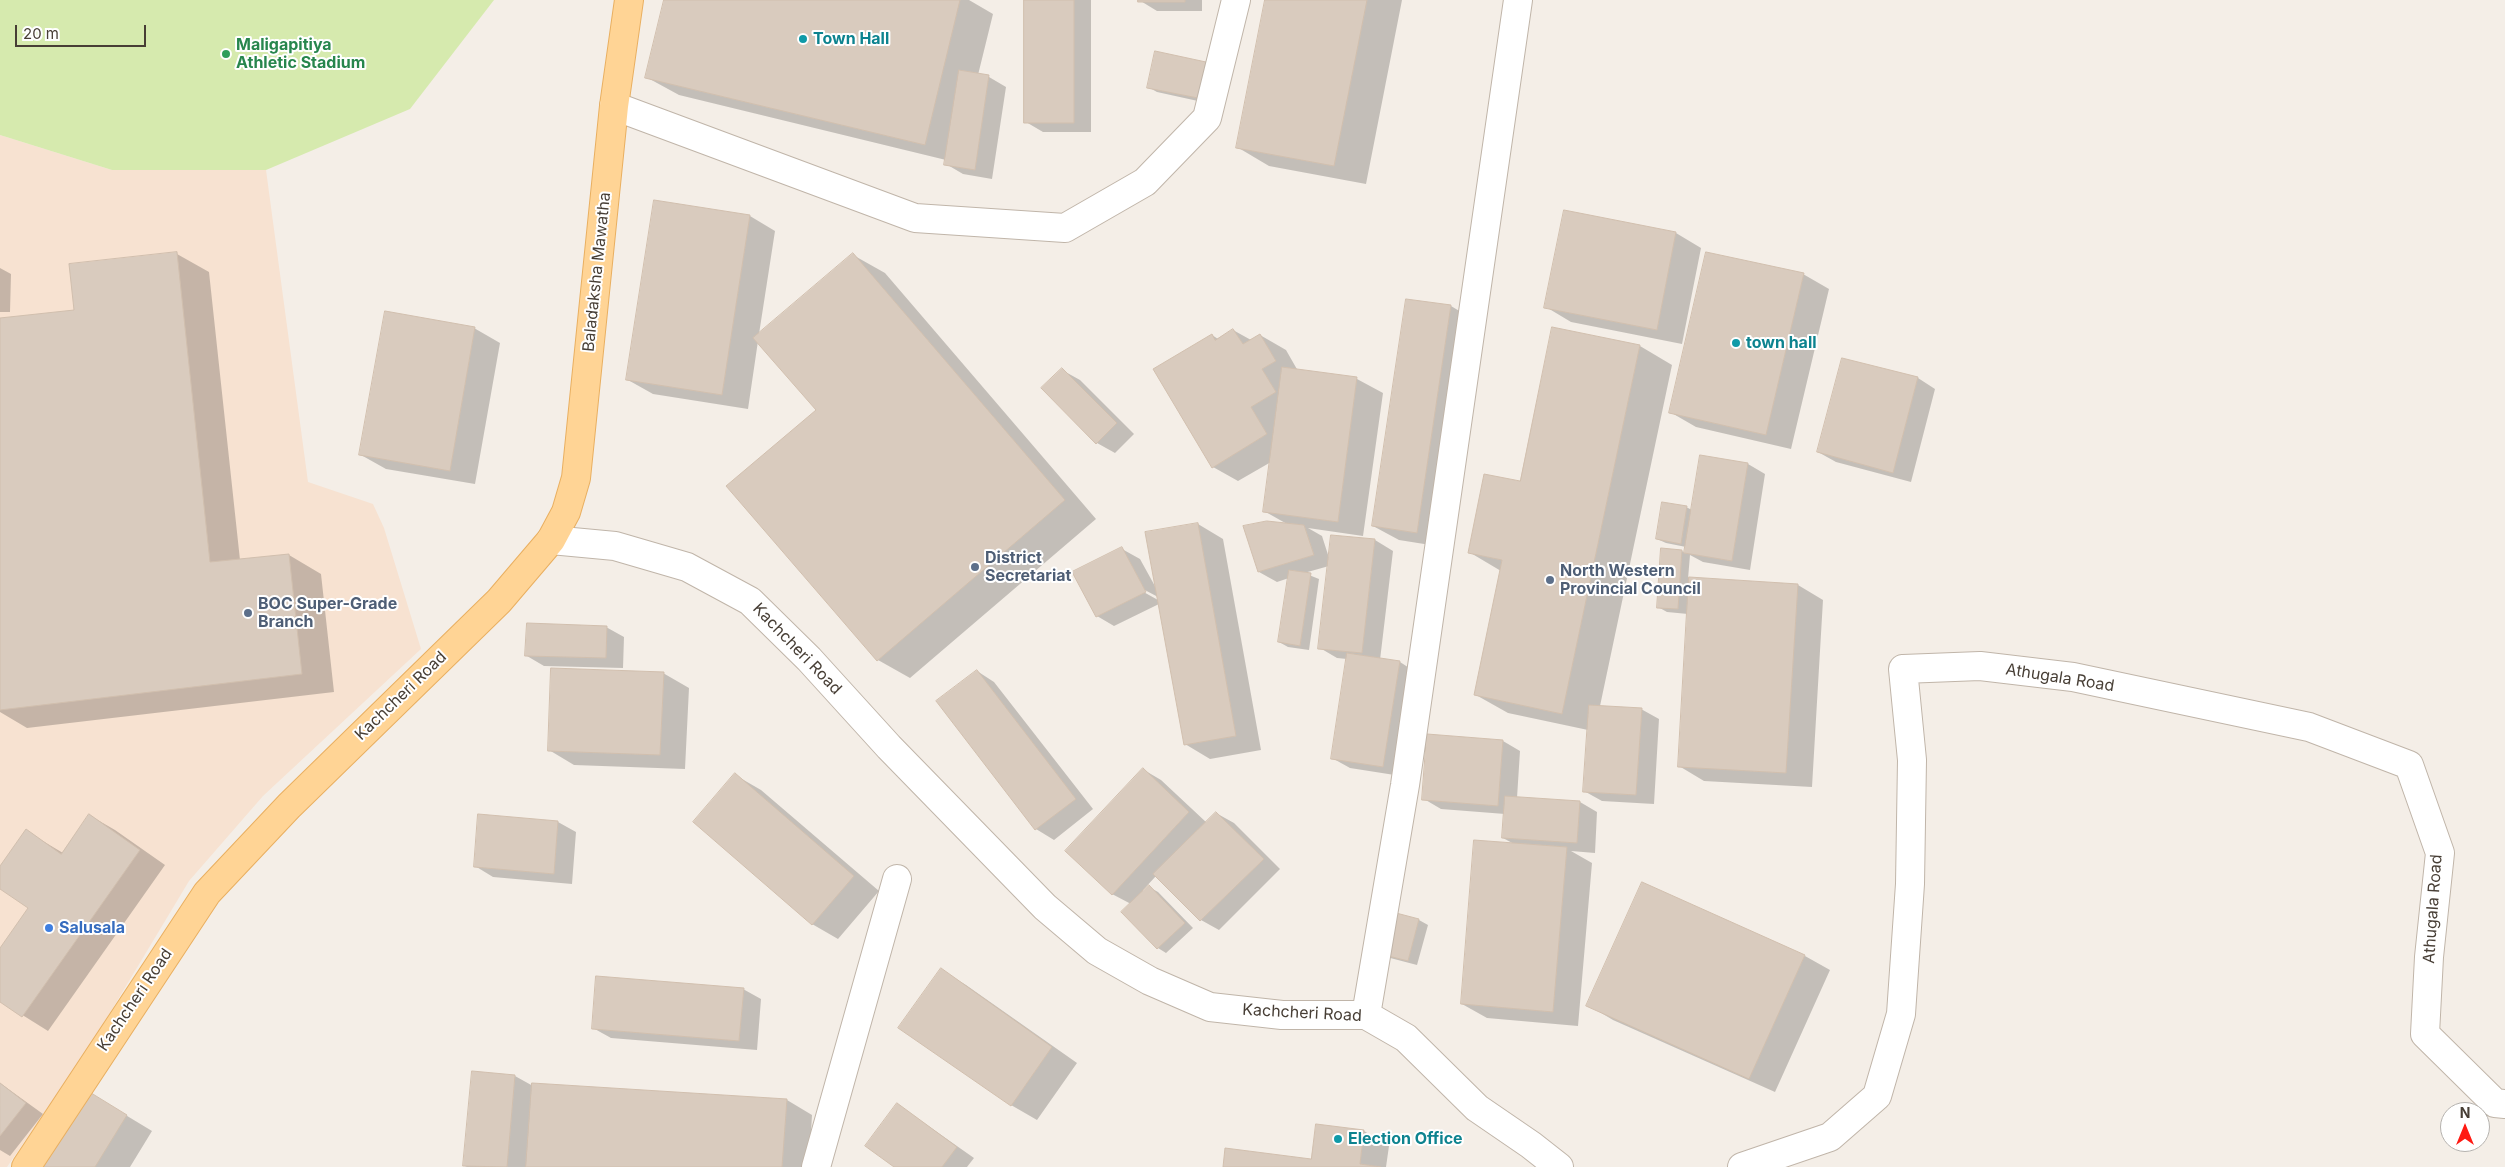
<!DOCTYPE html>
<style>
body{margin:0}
#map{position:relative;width:2505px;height:1167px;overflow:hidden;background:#f4eee7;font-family:Inter,sans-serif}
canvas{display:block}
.north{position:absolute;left:2440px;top:1102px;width:50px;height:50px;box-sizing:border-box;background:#fff;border:1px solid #b5b2ae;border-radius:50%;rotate:0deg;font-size:14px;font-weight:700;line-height:20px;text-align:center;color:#473e35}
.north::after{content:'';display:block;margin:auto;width:18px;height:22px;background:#ff1a13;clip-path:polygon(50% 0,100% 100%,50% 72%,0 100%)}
.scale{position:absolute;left:15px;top:25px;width:131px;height:22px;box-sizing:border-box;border:2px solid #473e35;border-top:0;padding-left:6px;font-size:15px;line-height:18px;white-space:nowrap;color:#473e35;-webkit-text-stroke:4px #fff;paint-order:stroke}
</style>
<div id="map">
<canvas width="2505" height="1167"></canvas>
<div class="north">N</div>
<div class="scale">20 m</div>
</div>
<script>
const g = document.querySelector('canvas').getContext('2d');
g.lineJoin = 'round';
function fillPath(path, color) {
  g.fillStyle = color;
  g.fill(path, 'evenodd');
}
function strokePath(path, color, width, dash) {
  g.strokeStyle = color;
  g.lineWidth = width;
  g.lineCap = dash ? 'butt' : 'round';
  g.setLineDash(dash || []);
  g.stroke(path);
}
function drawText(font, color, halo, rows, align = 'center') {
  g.font = font + ' Inter,sans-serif';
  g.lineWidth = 4;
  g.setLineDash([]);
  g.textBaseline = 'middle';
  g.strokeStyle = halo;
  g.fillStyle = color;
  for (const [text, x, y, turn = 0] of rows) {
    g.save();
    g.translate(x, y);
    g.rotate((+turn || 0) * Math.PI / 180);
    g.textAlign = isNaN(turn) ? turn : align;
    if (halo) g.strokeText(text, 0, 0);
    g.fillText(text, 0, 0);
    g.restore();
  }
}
fillPath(new Path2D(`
 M0 135 112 170H266L308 482 373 504 384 528 421 649 263 796 189 881 87 1051 7 1167H0Z`), '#f7e2d1');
fillPath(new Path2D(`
 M0 0H494L410 109 266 170H112L0 135Z`), '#d6eaae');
fillPath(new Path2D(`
 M665 0H969L993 14 978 75 989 77 1006 87 992 179 963 174 946 164V160L679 95 646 77Z
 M1026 0H1091V132H1043L1026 122Z
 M1139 0H1202V11H1157Z
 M1266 0H1402L1366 184 1269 166 1237 147Z
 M1206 63 1214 68 1207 103 1157 92 1148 87Z
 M655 202 750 216 775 231 759 334 853 255 885 273 1096 519 910 678 878 660 818 410 758 341 748 409 653 394 628 380Z
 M1676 233 1701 248 1682 344 1571 322 1546 307Z
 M177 254 209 272 240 560 289 555 321 574 334 692 27 728 0 712V319L75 311Z
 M0 268 11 274 10 312H0Z
 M1803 274 1829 289 1791 449 1696 427 1670 412Z
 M1451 306 1476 321 1443 547 1399 540 1373 526Z
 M474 328 500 343 475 484 386 469 361 455Z
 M1233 330 1251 340 1260 335 1286 350 1298 371 1357 379 1383 393 1363 536 1308 528 1322 536 1330 561 1333 536 1375 540 1393 551 1380 660 1400 662 1417 673 1401 776 1350 768 1332 758 1347 659 1337 658 1320 648 1329 566 1304 573 1319 579 1309 650 1288 647 1279 642 1289 578 1277 582 1259 572 1287 524 1264 511 1271 462 1238 481 1213 467 1212 335 1218 339Z
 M1640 346 1672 365 1600 706 1641 709 1659 719 1654 804 1602 801 1584 791 1588 730 1508 713 1476 695 1501 571 1469 552 1521 483Z
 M1843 359 1918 378 1935 389 1911 482 1836 462 1818 452Z
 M1062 370 1080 380 1134 434 1115 453 1097 443Z
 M1748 464 1765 474 1750 570 1703 562 1690 555 1688 579 1798 585 1823 600 1812 787 1704 781 1679 766 1688 614 1667 612 1658 607 1682 551 1685 553 1686 547 1666 543 1657 539 1686 507 1692 510Z
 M1198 524 1223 539 1261 750 1210 759 1185 744 1159 604 1114 626 1097 616 1122 549 1140 559 1156 588ZM1141 588 1158 597V600L1140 590Z
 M606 627 624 637 623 668 544 666 527 656Z
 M977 671 994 682 1093 809 1054 840 1036 829 937 701Z
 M663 673 689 688 685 769 574 765 549 750Z
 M1503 741 1520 751 1517 798 1580 802 1597 812 1595 853 1571 851 1592 863 1578 1026 1487 1018 1462 1004 1514 844 1503 838 1505 814 1441 809 1424 799Z
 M1144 770 1161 780 1207 823 1216 813 1234 823 1280 869 1219 930 1201 920 1156 876 1143 890 1144 892 1149 887 1158 892 1193 928 1166 953 1158 948 1131 904 1112 894Z
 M735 775 761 790 879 891 838 939 812 924Z
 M89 815 115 830 165 865 48 1031 0 1001V950L30 908 0 888V868L26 831 63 853Z
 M480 816 558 822 576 832 572 884 493 877 475 866Z
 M1378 909 1419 920 1428 925 1417 965 1375 954Z
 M1805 956 1830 970 1775 1092 1613 1020 1588 1005Z
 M941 970 966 985 1077 1063 1037 1120 1011 1105Z
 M743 989 761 999 757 1050 611 1038 593 1028Z
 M515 1076 533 1086 787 1100 812 1115 809 1167H467L465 1166Z
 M0 1083 43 1114 10 1156 0 1150Z
 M897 1104 974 1158 967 1167H896Z
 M109 1105 152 1131 130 1167H36Z
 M1364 1131 1389 1146 1386 1167H1224L1312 1160Z`), '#0003');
const building = new Path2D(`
 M664 0H960L925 145 645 78Z
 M1024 0H1074V123H1024Z
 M1138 0H1185V2H1138Z
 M1265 0H1367L1334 166 1236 148Z
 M1155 51 1206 62 1198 98 1147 88Z
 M959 70 989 75 975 170 944 165Z
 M654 200 750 215 722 395 626 380Z
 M1564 210 1676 232 1657 330 1544 308Z
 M177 252 210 562 289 554 302 674 0 710V318L74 310 69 264Z
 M1706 252 1804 273 1766 435 1669 413Z
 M853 253 1065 500 877 661 726 486 816 410 753 338Z
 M1406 299 1451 305 1417 533 1372 526Z
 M385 311 475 327 450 471 359 455Z
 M1552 327 1640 345 1562 714 1474 695 1502 560 1468 553 1484 474 1520 481Z
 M1233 329 1243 344 1260 334 1276 361 1262 369 1276 392 1251 407 1267 434 1212 468 1153 369 1212 334 1215 340Z
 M1842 358 1918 377 1893 473 1817 452Z
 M1282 367 1357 377 1338 522 1263 512Z
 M1062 368 1117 423 1096 444 1041 388Z
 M1700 455 1748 463 1732 561 1684 553Z
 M1662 502 1687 506 1681 544 1656 539Z
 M1267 521 1304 525 1314 555 1258 572 1243 526Z
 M1198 523 1236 736 1184 745 1145 532Z
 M1331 535 1375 539 1362 653 1318 649Z
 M1122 547 1146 592 1096 617 1072 572Z
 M1661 548 1682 550 1678 609 1657 608Z
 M1289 570 1311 573 1300 646 1278 642Z
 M1689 577 1798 584 1786 773 1678 767Z
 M527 623 607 626 606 658 525 656Z
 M1347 653 1400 661 1383 767 1331 759Z
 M551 668 664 672 660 755 548 751Z
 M977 670 1076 799 1035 830 936 701Z
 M1589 705 1642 708 1636 795 1583 792Z
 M1427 734 1503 740 1498 806 1422 800Z
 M1143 768 1189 812 1112 895 1065 851Z
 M735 773 854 876 812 925 693 822Z
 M1505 796 1580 801 1577 843 1502 838Z
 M1216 812 1264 859 1200 921 1153 874Z
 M89 814 140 850 22 1017 0 1002V948L28 908 0 889V866L26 829 61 854Z
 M478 814 558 821 554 874 474 867Z
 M1474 840 1567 847 1553 1012 1461 1004Z
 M1642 882 1805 955 1749 1079 1586 1006Z
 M1149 885 1185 923 1157 949 1121 912Z
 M1377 908 1419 919 1408 961 1365 950Z
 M941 968 1052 1047 1011 1106 898 1028Z
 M596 976 744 988 739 1041 592 1029Z
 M472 1071 515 1075 507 1167 463 1166Z
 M0 1083 26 1103 0 1136Z
 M532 1083 787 1099 782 1167H526Z
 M83 1088 127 1115 95 1167H34Z
 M897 1103 957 1147 942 1167H894L865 1146Z
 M1316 1124 1364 1130 1360 1164 1381 1167H1223L1225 1148 1311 1159Z`);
fillPath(building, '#d9cbbe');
strokePath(building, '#d1bfae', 1);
const minor = new Path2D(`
 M614 106 915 218 1065 228 1145 182 1207 118 1236 0
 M551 540 615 546 687 567 750 601 809 659 889 747 1045 907 1097 951 1150 981 1210 1007 1282 1015H1366L1406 1038 1477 1108 1531 1145 1559 1167
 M1366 1015 1405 785 1518 0
 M816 1167 897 879
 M1742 1167 1830 1137 1877 1096 1901 1014 1910 884 1912 760 1903 669 1980 666 2073 677 2309 727 2409 765 2440 853 2429 957 2425 1034 2495 1103 2505 1104`);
const major = new Path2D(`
 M26 1167 207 893 289 806 499 601 551 540 566 512 576 478 614 106 629 0`);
strokePath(minor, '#c0b5a9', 30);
strokePath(major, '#e9af60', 30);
strokePath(minor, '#fff', 28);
strokePath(major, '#ffd495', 28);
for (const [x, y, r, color] of [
 [803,39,5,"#0f9aa8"],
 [226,54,5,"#2e9e5b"],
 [1736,343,5,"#0f9aa8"],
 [975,567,5,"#5c6f8a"],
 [1550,580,5,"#5c6f8a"],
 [248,613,5,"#5c6f8a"],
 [49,928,5,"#3f7fe0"],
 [1338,1139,5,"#0f9aa8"]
]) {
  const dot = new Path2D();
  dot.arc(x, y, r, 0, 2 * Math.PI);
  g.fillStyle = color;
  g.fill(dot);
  strokePath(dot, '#fff', 2);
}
drawText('bold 16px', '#0d838f', '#fff', [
 ["Town Hall",813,39],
 ["town hall",1746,343],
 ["Election Office",1348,1139]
], 'left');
drawText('bold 16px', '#27864d', '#fff', [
 ["Maligapitiya",236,45],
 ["Athletic Stadium",236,63]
], 'left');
drawText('16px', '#473e35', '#fff', [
 ["Baladaksha Mawatha",597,272,-84],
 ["Kachcheri Road",797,649,46],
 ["Athugala Road",2060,678,9],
 ["Kachcheri Road",401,696,-44],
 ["Athugala Road",2433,909,-86],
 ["Kachcheri Road",135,1000,-56],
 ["Kachcheri Road",1302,1013,3]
]);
drawText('bold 16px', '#4e5e75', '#fff', [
 ["District",985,558],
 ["Secretariat",985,576],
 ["North Western",1560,571],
 ["Provincial Council",1560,589],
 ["BOC Super-Grade",258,604],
 ["Branch",258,622]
], 'left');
drawText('bold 16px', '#366cbe', '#fff', [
 ["Salusala",59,928]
], 'left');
</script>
